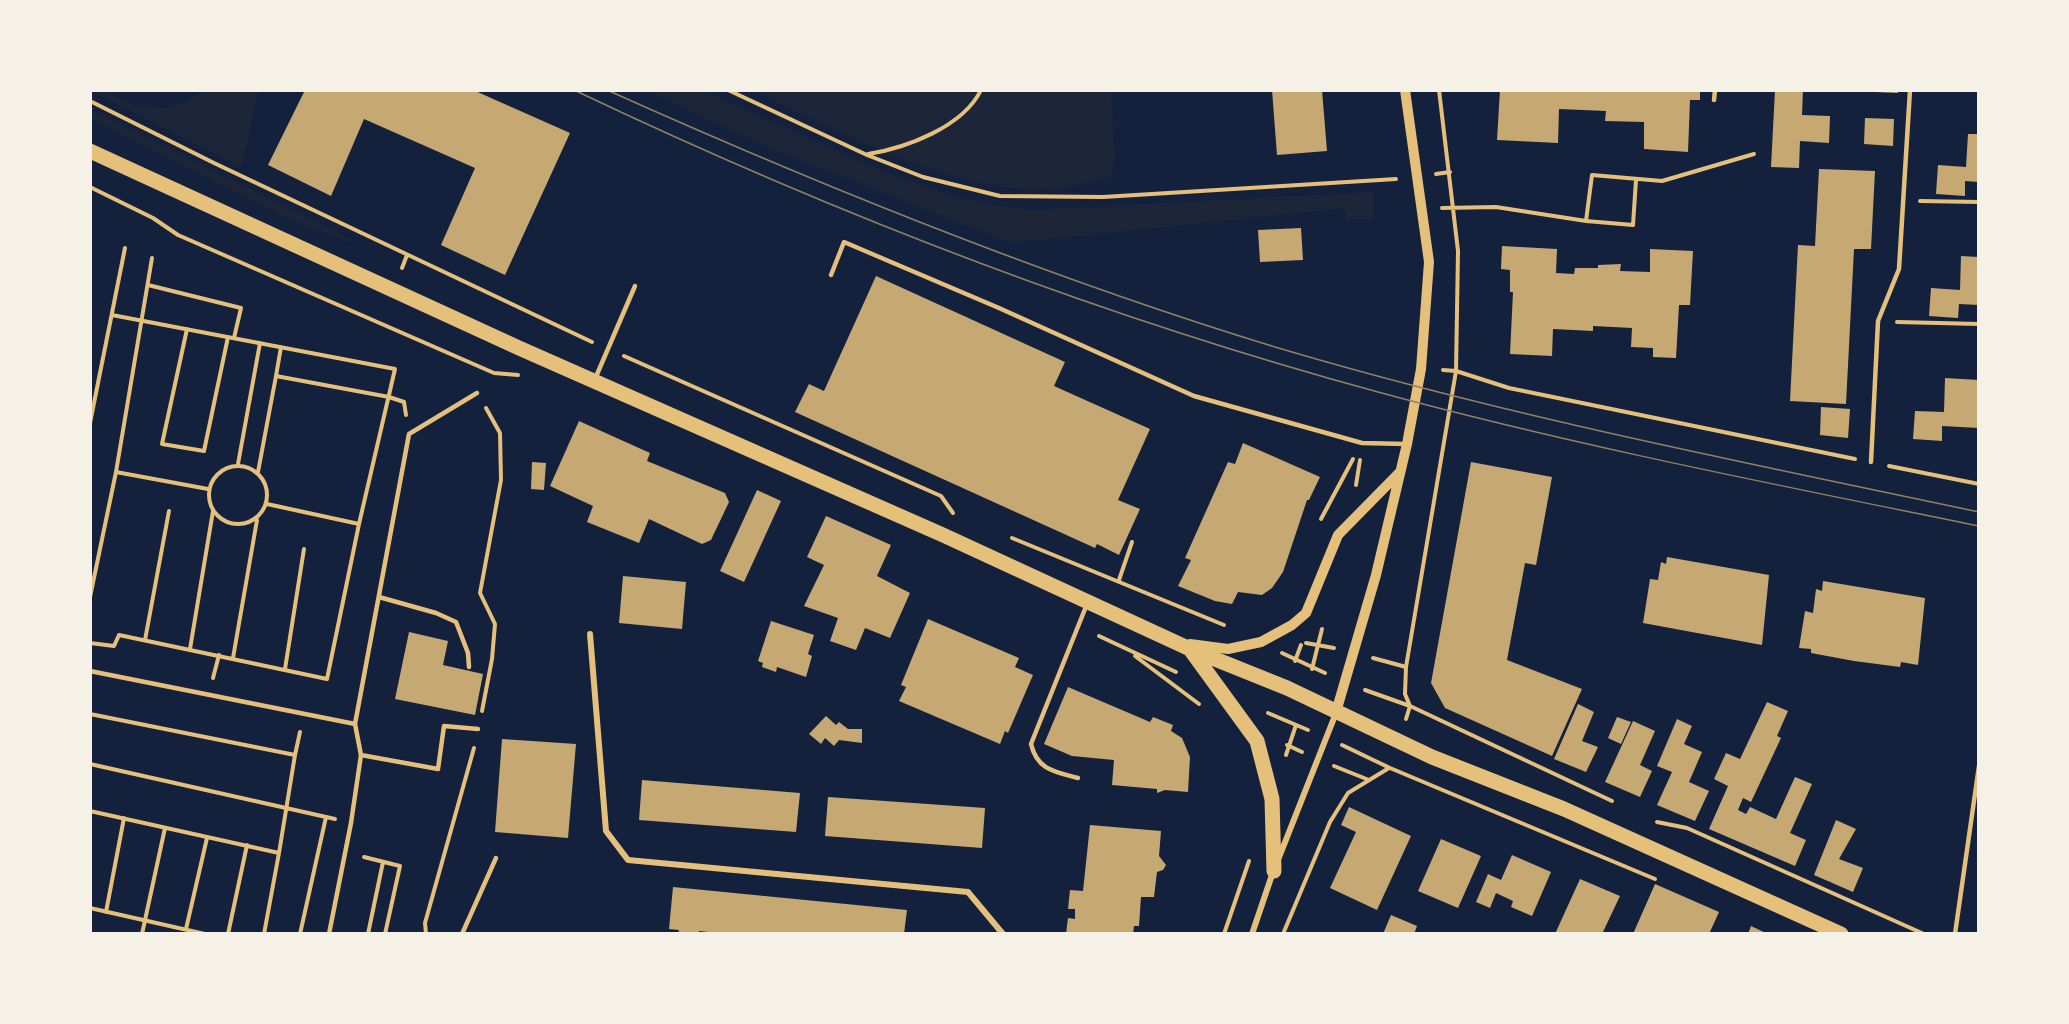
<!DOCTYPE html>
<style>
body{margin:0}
#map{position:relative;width:2069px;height:1024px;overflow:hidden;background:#14213d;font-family:"Fira Sans",sans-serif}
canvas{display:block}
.frame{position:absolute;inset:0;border:92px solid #f6f1e7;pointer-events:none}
</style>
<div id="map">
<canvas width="2069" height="1024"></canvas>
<div class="frame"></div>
</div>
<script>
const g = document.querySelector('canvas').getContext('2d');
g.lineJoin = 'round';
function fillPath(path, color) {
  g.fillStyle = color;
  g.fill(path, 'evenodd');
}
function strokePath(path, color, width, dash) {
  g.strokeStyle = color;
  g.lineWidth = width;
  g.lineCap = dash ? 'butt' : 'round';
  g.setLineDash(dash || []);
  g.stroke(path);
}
fillPath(new Path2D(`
 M90 90H101L136 106 164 108 185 103 206 90H259L241 167Z
 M646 90H701L882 171 961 199 1032 210 1373 192V219H1347L1344 208 1011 243 765 146Z
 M752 90H1111L1115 159 1111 176C1094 180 1075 187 1058 189 952 196 844 133 752 90Z
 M90 109 352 240V242L294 221 90 118Z`), '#1d2539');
fillPath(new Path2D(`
 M305 90H473L570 133 505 275 441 245 475 168 364 119 331 196 268 165Z
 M1272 90H1322L1327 151 1277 155Z
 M1500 90H1700V100H1690L1688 152 1644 149V122L1605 121 1606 111 1559 109 1558 143 1497 140Z
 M1775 90H1803L1802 115 1830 116 1829 143 1800 141 1799 168 1771 167Z
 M1875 90H1898V93L1875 92Z
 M1865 118 1894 119 1893 146 1864 144Z
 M1968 134H1979V182L1965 181V196L1936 194 1938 165 1966 167Z
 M1819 169 1875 171 1871 249H1854L1846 404 1790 401 1798 245 1815 246Z
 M1301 228 1303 260 1260 262 1258 230Z
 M1502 246 1557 249 1556 273 1574 274 1575 268H1598V265L1621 264 1620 271 1650 272V249L1693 251 1690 305H1679L1676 358 1653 357V348L1631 347 1632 328 1593 326V331L1553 329 1552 356 1510 354 1513 292H1510V270L1501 269Z
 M1961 256 1979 257V305L1959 304 1958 318 1929 316 1931 288 1960 290Z
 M876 276 1065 362 1054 386 1150 429 1118 500 1140 509 1119 555 1097 544 1095 548 795 412 809 384 824 391Z
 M1945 378 1979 380V428L1942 426V441L1913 439 1915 411 1944 412Z
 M1821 407 1850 409 1848 438 1820 435Z
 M579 421 650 453 647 461 725 493 729 502 711 540 702 544 649 519 639 543 587 522 593 506 550 486Z
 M1243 443 1320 477 1309 500H1307L1283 572 1272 588 1262 595 1238 592 1232 604 1215 601 1178 586 1191 560 1185 558 1228 462 1235 464Z
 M532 462 546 463 544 490 531 489Z
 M1471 462 1552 477 1536 565 1525 563 1507 660 1582 689 1552 756 1445 708 1431 683Z
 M757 490 781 501 744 582 720 571Z
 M826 516 891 545 877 576 910 593 890 638 865 628 856 650 830 641 838 618 804 606 824 565 807 557Z
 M1667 557 1769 575 1762 645 1643 623 1650 579 1658 580 1661 562 1666 564Z
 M623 576 686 582 682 629 619 623Z
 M1823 581 1925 598 1918 665 1901 662 1900 667 1854 661 1811 653V649L1799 648 1805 611 1813 613 1816 589 1822 591Z
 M928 619 1019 658 1015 667 1033 675 1008 733 1005 731 1000 744 899 701 906 687 901 685Z
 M771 621 814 635 808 654 812 656 806 677 777 667 776 672 762 667 763 663 758 661Z
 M409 632 448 641 443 665 483 674 475 715 395 699Z
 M1068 687 1150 722 1153 717 1173 725 1171 731 1182 738 1190 757 1188 792 1165 790 1157 793V789L1112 785 1114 760 1072 756 1044 744Z
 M1767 702 1788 711 1777 736 1781 738 1751 802 1743 798 1738 810 1746 814 1750 807 1776 819 1795 777 1812 784 1790 833 1806 840 1795 866 1709 829 1728 786 1714 779 1726 753 1740 759Z
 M1578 704 1594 712 1582 741 1598 747 1586 772 1554 759Z
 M826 716 836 725 839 722 848 729H862V743L839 740 834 746 825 738 821 744 809 734Z
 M1617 717 1631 722 1621 744 1608 738Z
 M1677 719 1692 726 1684 744 1702 752 1689 782 1709 791 1695 821 1657 805 1672 772 1657 766Z
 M1633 721 1655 731 1640 765 1652 771 1640 797 1605 782Z
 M502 739 576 744 568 838 495 832Z
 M642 780 800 793 796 832 639 820Z
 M828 797 985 808 982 848 825 836Z
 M1349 807 1411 836 1377 910 1330 888 1356 832 1341 825Z
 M1836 820 1856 829 1839 859 1863 868 1853 892 1814 875Z
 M1090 825 1161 831 1159 856 1166 865 1163 870 1157 872 1154 897H1141L1139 926H1134L1133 934H1066L1068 918 1075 919V909H1068L1070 890 1083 891Z
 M1441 839 1481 856 1458 908 1418 891Z
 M1512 855 1551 872 1532 916 1511 907 1513 901 1496 893 1490 908 1476 902 1488 874 1501 880Z
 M1580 879 1620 896 1602 934H1555Z
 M1655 884 1719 912 1709 934H1633Z
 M673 887 907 910 904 934H727L699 931V934H678L679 930 669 929Z
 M1391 915 1417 926 1414 934H1383Z
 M1751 926 1768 934H1748Z`), '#c6a872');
strokePath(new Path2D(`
 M728 90 867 155 923 177 1000 196 1103 197 1396 179
 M90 101 214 163 592 342
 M868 154C906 148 963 127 981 90
 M1436 174 1450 172
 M90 187 153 218 178 235 494 373 518 375
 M1920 201 1979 202
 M1442 208 1496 207 1586 221 1633 225 1636 180
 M1586 221 1592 175 1662 181 1754 154
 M402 268 407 255
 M148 285 241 308 234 338
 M112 315 395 369 359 524
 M1897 322 1979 324
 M187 329 162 444 204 451 228 337
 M281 347 276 376 389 397 404 402 406 415
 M624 356 941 496 953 513
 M1443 370 1456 371 1509 388 1855 459
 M90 423 125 248
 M238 464 260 343
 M209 495a29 29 0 1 1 58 0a29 29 0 1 1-58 0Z
 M1889 466 1979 484
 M116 472 208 489
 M258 472 276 376
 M1356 485 1360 460
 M1321 519 1353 459
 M1012 538 1224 625
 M1119 580 1132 542
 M90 597 116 472 152 258
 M1099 636 1176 672
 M145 640 169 511
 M90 643 114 646 119 635 327 679 359 524 267 504
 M1306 643 1334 648
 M190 649 213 511
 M1282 653 1325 673
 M1135 656 1199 704
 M233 658 257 520
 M1373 658 1406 667
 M1295 661 1301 645
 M285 669 304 549
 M1312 669 1322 629
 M213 678 219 655
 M1365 690 1410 706 1612 801
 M482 711 492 659 495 624 480 593 501 480 500 433 486 408
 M1268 713 1308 730
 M90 714 295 755 279 853
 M1406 719 1410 706 1405 694 1406 667 1456 371 1458 251 1439 90
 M1287 745 1302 752
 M1342 745 1390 768 1655 879
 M295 755 300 732
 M1286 755 1296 725
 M90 764 335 819
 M1334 766 1369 780
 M90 811 279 853 264 934
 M1657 822 1687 828 1924 934
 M364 857 400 866 385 934
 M90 908 205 934
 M106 912 124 818
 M186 929 207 838
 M142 934 165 828
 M228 934 247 845
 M300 934 326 817
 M368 934 383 862
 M426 934 425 923 474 748
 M1224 934 1249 861
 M1283 934 1330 822 1348 793 1389 768`), '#e5c07b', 4);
strokePath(new Path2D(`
 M1714 100 1715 90
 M831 275 844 242 999 308 1194 396 1362 443 1406 444
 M595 379 635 286
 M1871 462 1878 321 1899 269 1910 90
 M379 597 436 613 456 622 468 653 469 667
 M90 671 355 724
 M361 755 438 769 444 726 478 729
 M1078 778C1055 772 1037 770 1031 744L1087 604
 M329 934 351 823 361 755 355 724 409 434 477 393
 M462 934 496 858
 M1955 934 1979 766`), '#e5c07b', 4.5);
strokePath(new Path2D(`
 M590 634 606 831 628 860 968 892 1003 934
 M1278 860 1336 713
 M1252 934 1273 872`), '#e5c07b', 6);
strokePath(new Path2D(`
 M1190 644 1228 649 1261 642 1292 625 1306 613 1338 535 1400 472
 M1336 712 1376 575 1407 444 1421 369 1429 262 1405 90`), '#e5c07b', 10);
strokePath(new Path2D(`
 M90 151 519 348 943 535 1190 649 1287 688 1432 757 1564 809 1841 934
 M1190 649 1257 741 1272 799 1274 871`), '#e5c07b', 15);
strokePath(new Path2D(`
 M574 90C832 213 1102 317 1378 392 1576 446 1778 485 1979 526
 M607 90C825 188 1046 277 1275 347 1506 416 1743 462 1979 512`), '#918062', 1.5);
</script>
